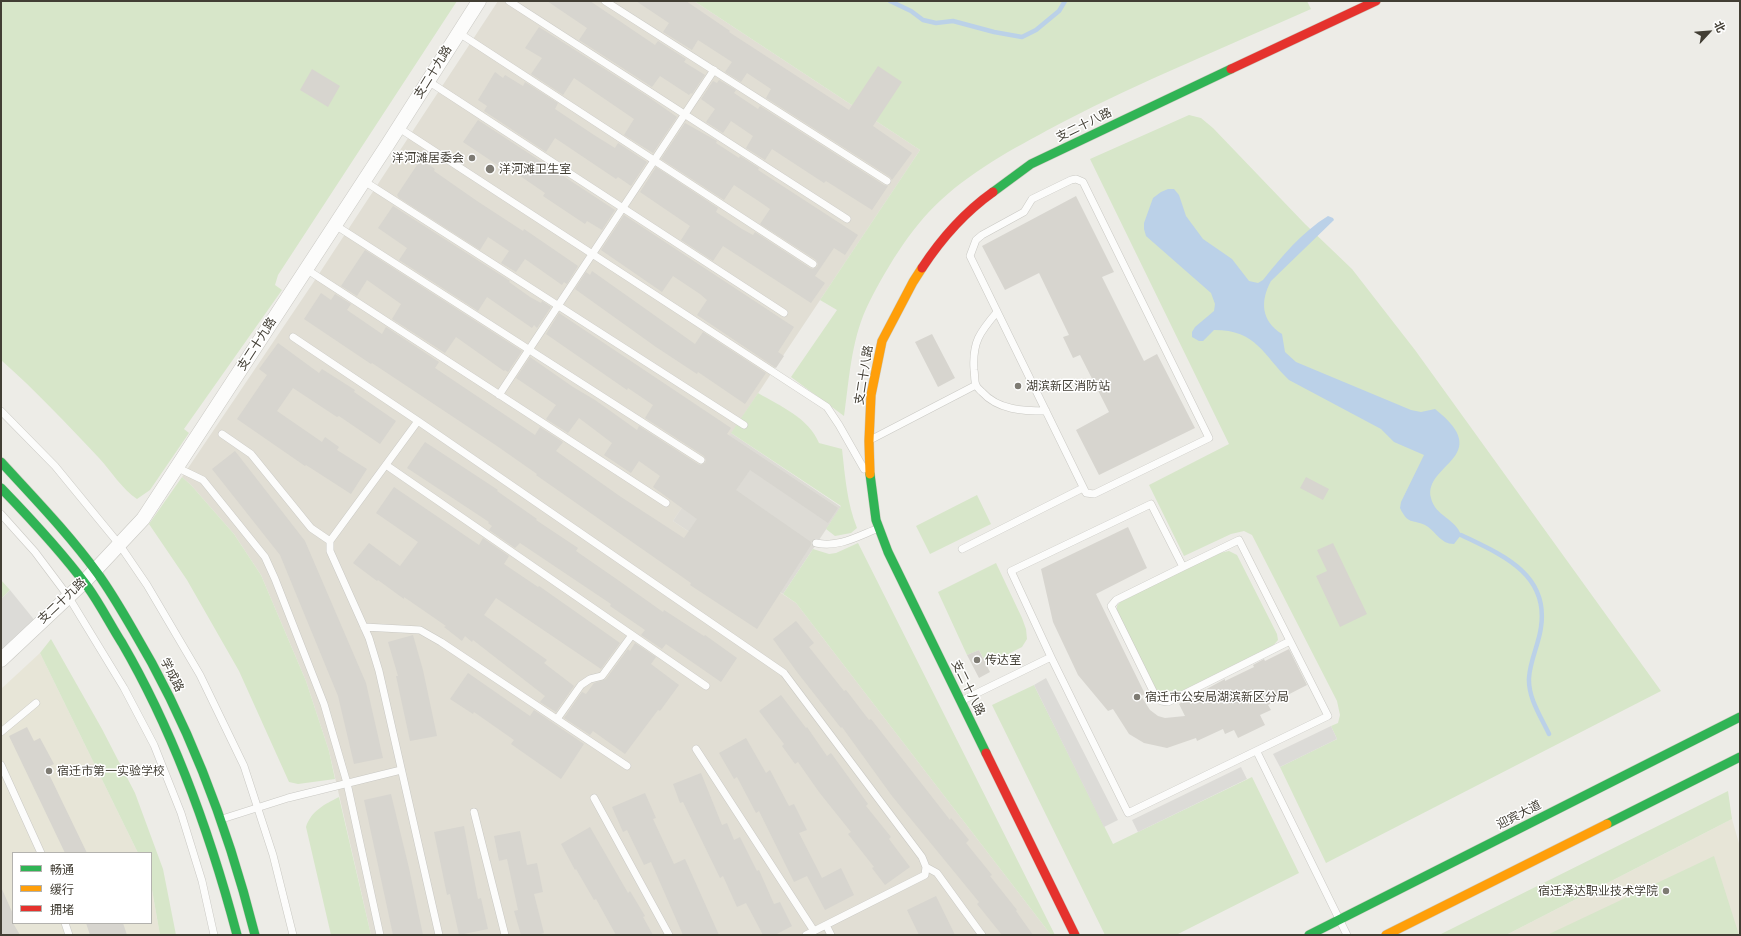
<!DOCTYPE html>
<meta charset="utf-8">
<style>
body{margin:0}
#map{position:relative;width:1741px;height:936px;overflow:hidden;background:#edece7;font-family:Mulish,"Noto Sans SC",sans-serif}
canvas{display:block}
.frame{position:absolute;inset:0;border:2px solid #423e34;pointer-events:none}
.legend{position:absolute;left:12px;top:852px;width:140px;height:72px;box-sizing:border-box;background:#fff;border:1px solid #b3b2ae;margin:0;padding:5px 7px;list-style:none;font-size:12px;color:#423e34}
.legend li{display:flex;align-items:center;gap:8px;height:20px}
.legend b{width:20px;border:1px solid #b3b2ae}
.north{position:absolute;left:1689px;top:12px;width:40px;height:40px;-webkit-text-stroke:3px #fff;paint-order:stroke;rotate:64deg;font-size:11px;font-weight:700;line-height:16px;text-align:center;color:#423e34}
.north::after{content:'';display:block;margin:auto;width:14px;height:18px;background:#423e34;clip-path:polygon(50% 0,100% 100%,50% 72%,0 100%)}
</style>
<div id="map">
<canvas width="1741" height="936"></canvas>
<div class="frame"></div>
<ul class="legend">
<li><b style="height:5px;background:#30b455"></b>畅通</li>
<li><b style="height:5px;background:#ff9f0a"></b>缓行</li>
<li><b style="height:5px;background:#e5322d"></b>拥堵</li>
</ul>
<div class="north">北</div>
</div>
<script>
const g = document.querySelector('canvas').getContext('2d');
g.lineJoin = 'round';
function fillPath(path, color) {
  g.fillStyle = color;
  g.fill(path, 'evenodd');
}
function strokePath(path, color, width, dash) {
  g.strokeStyle = color;
  g.lineWidth = width;
  g.lineCap = dash ? 'butt' : 'round';
  g.setLineDash(dash || []);
  g.stroke(path);
}
function drawText(font, color, halo, rows, align = 'center') {
  g.font = font + ' Mulish,"Noto Sans SC",sans-serif';
  g.lineWidth = 3;
  g.setLineDash([]);
  g.textBaseline = 'middle';
  g.strokeStyle = halo;
  g.fillStyle = color;
  for (const [text, x, y, turn = 0] of rows) {
    g.save();
    g.translate(x, y);
    g.rotate((+turn || 0) * Math.PI / 180);
    g.textAlign = isNaN(turn) ? turn : align;
    if (halo) g.strokeText(text, 0, 0);
    g.fillText(text, 0, 0);
    g.restore();
  }
}
fillPath(new Path2D(`
 M498 1H694L920 150 673 521 796 603 1051 935H371L329 751 306 681 261 575 234 534 191 485 182 477 311 286Z`), '#e1ded4');
fillPath(new Path2D(`
 M731 433 841 507 783 594 673 521Z`), '#dddbd5');
fillPath(new Path2D(`
 M40 653 138 853H13V923H151V884L160 935H1V689Z
 M1732 819 1740 847V935H1506Z`), '#e7e5d7');
fillPath(new Path2D(`
 M1 1H457L278 275 275 285 282 290 184 429 189 433 150 490 137 499C122 489 111 471 99 458 67 424 36 391 1 360Z
 M694 1H1307L1311 9C1228 46 1144 80 1063 122 1020 145 977 167 941 200 910 228 884 272 866 309 851 342 849 381 844 416L791 377 837 310 820 300 920 150Z
 M1189 115 1201 118 1213 128 1305 224 1352 269 1415 350 1661 691 1326 863 1280 767 1337 739 1331 726 1338 723 1340 715 1337 701 1252 535 1244 531 1231 534 1184 556 1149 485 1229 444 1090 159Z
 M758 393C780 406 809 418 819 443L842 449C845 476 847 503 857 528L851 533 835 536 826 529 841 506 731 433Z
 M182 477 191 485 234 534 261 575 306 681 329 751 335 779 298 784 289 782 239 671 187 580 149 524Z
 M977 495 991 524 930 554 916 526Z
 M858 543 1055 935H1051L796 603 783 594 813 549 829 554 836 553Z
 M1229 551 1237 555 1277 634 1278 640 1272 647 1173 696C1163 697 1160 695 1154 687L1117 611V606L1120 602 1215 554Z
 M996 563 1022 618 1026 629 1027 639 1022 647 987 665 979 650 967 655 938 592Z
 M1 580 10 590 1 599Z
 M51 639 102 729 135 793 163 869 176 935H160L151 884V853H138L40 653Z
 M1034 685 1113 844 1252 777 1299 873 1176 935H1105L992 705Z
 M1728 791 1732 819 1506 935H1439Z
 M339 797 371 935H331L306 827C311 811 325 804 339 797Z
 M1714 856 1739 935H1547Z`), '#d7e6c9');
fillPath(new Path2D(`
 M10 590 36 622 1 654V599Z
 M1046 678 1118 820 1104 827 1034 685Z
 M1331 726 1337 739 1280 767 1273 754Z
 M1241 767 1247 779 1138 832 1132 820Z`), '#dcdbd7');
fillPath(new Path2D(`
 M1168 189H1174L1179 195 1186 216 1203 239 1232 259 1249 281 1258 283 1263 280C1282 256 1302 232 1328 216L1333 218 1334 220 1271 281C1260 301 1261 321 1282 334L1285 352 1296 362 1411 410 1421 412 1435 409C1496 457 1423 464 1431 498 1435 516 1456 519 1461 535L1454 544C1440 544 1436 531 1425 525 1412 519 1408 525 1400 508L1401 502 1424 455 1394 442 1381 429 1289 380C1263 355 1257 330 1214 330L1203 341H1199L1192 337V332L1195 327 1214 311 1215 304 1211 293 1146 236 1144 229V223L1153 198 1161 192Z`), '#bbd1e8');
strokePath(new Path2D(`
 M890 1 911 11 923 20 936 23 953 21 994 32 1022 37 1036 30 1059 11 1065 1
 M1461 535C1500 554 1549 573 1541 627 1539 644 1530 660 1529 678 1528 698 1541 717 1549 734`), '#bbd1e8', 4.5);
fillPath(new Path2D(`
 M547 1H590L655 45 658 41 686 59 684 62 705 75 692 94 691 93 689 95 660 76 652 87 579 40 587 28Z
 M636 1H686L730 31 729 32 849 110 878 66 902 82 873 126 912 153 892 180 890 177 766 98 771 89 747 73 741 82 725 72 732 62 698 40 692 50 663 32 669 23Z
 M539 27 647 96 677 117 653 153 624 135 634 119 574 78 563 95 531 74 542 58 525 48Z
 M312 69 340 86 328 107 300 90Z
 M495 72 503 78 505 75 523 86 525 82 558 103 555 109 594 135 615 148 618 143 647 162 631 186 618 177 616 179 555 138 546 152 484 111 487 106 478 100Z
 M719 80 736 90 734 93 758 109 760 106 884 185 888 186 872 210 826 181 824 183 772 149 765 160 746 148 753 136 731 121 723 133 706 122 715 109 701 99 713 81 717 83Z
 M478 120 615 210 602 230 587 221 585 224 543 196 545 193 510 169 508 172 463 142Z
 M685 123 717 141 716 143 739 158 740 156 759 168 758 170 858 235 845 255 834 248 815 276 825 283 811 303 723 246 713 261 681 240 690 226 640 192 656 167 718 208 716 212 742 229 753 235 755 232 810 268 813 269 817 267 818 264 816 260 760 224 770 209 760 202 734 185 724 200 661 159Z
 M421 159 435 169 434 171 477 201 523 231 524 229 578 266 567 284 564 282 562 285 525 259 516 272 501 263 509 251 488 237 480 250 399 198 397 195Z
 M1076 196 1114 272 1102 277 1144 361 1157 354 1195 428 1099 475 1076 430 1109 412 1080 355 1073 358 1063 337 1069 335 1039 273 1005 290 982 246Z
 M393 206 510 281 509 282 530 297 541 303 542 301 551 307 537 328 534 325 532 328 487 297 478 311 399 260 407 248 378 228Z
 M624 215 794 327 778 352 784 356 776 368 697 315 707 300 700 294 673 276 662 292 601 250Z
 M365 250 522 351 508 372 505 370 504 371 456 337 445 353 392 319 401 304 367 280 357 296 341 286Z
 M592 271 695 344 703 332 766 373 745 404 698 372 697 374 656 347 575 289 586 272 590 275Z
 M321 293 331 300 335 294 351 304 347 310 382 334 386 327 439 362 435 368 535 435 540 427 563 442 556 451 621 497 684 538 697 519 653 487 660 476 639 461 631 473 604 455 612 443 579 418 568 433 546 419 556 405 516 378 530 357 573 387 595 400 637 430 639 426 698 464 701 465 705 463 706 460 704 456 645 418 653 405 628 388 627 390 546 334 559 313 731 428 727 434 838 508 828 523 750 470 736 490 811 542V545L757 629 690 585 691 583 536 475 537 474 497 446 372 363 371 364 304 319Z
 M932 334 955 378 938 387 915 342Z
 M278 343 319 373 322 369 355 390 354 392 396 421 380 444 339 416 337 417 293 388 277 411 322 442 325 437 339 447 337 450 367 469 351 494 306 465 305 466 237 419 267 375 259 369Z
 M425 442 498 490 497 491 537 519 536 520 578 548 576 551 615 578 663 612 664 610 704 636 705 635 737 658 721 682 666 644 662 649 641 635 645 630 610 606 611 604 520 543 515 548 489 530 492 526 488 523 489 522 407 468Z
 M235 451 305 541 366 683 383 758 354 764 338 696 280 555 212 469Z
 M1306 477 1329 489 1323 500 1300 488Z
 M394 487 479 545 483 538 509 556 504 564 538 587 539 586 620 643 601 669 496 598 484 615 547 660 544 663 574 686 556 712 540 702 545 696 473 640 472 642 465 636 462 641 444 627 446 626 404 597V599L378 580 377 581 353 563 369 543 400 566 418 542 376 513Z
 M1128 527 1147 568 1096 594 1145 694 1141 696 1150 710 1158 716 1165 718 1185 716 1179 704 1225 679V681L1254 667 1253 665 1264 659 1265 661 1289 649 1307 685 1268 705 1271 710 1260 715 1265 725 1238 738 1234 730 1225 734 1223 729 1197 741 1196 738 1167 748 1144 743 1129 734 1113 709 1108 711 1078 675 1053 622 1041 569Z
 M1333 543 1367 614 1340 627 1316 576 1327 571 1317 550Z
 M796 621 814 643 809 647 844 691 846 690 869 720 871 719 950 820 951 818 969 840 966 843 992 875 990 876 1017 910 1016 911 1033 935H1002L977 904 979 902 892 796 842 727 841 728 797 672 773 639Z
 M413 635 423 670 437 736 410 741 396 676H398L388 642Z
 M635 643 656 657 651 664 679 685 660 711 658 710 625 754 593 731 590 735 564 718 582 692 586 694 594 683 606 679 628 649 630 651Z
 M979 650 990 672 979 678 967 655Z
 M468 673 530 716 534 710 584 744 561 779 511 744 514 740 474 712 473 714 450 699Z
 M781 695 806 728 807 727 827 756 831 753 868 804 866 806 891 837 889 839 910 867 885 885 872 868 874 867 848 834 851 832 819 792 798 762 795 764 782 746 784 744 759 711Z
 M27 727 34 741 40 738 54 764 46 768 87 853H65L9 736Z
 M746 738 766 773 770 770 789 806 794 804 807 830 799 833 822 878 841 868 854 895 825 910 807 876 794 882 759 811 756 813 737 777 734 779 719 753Z
 M701 773 722 825 727 823 734 840 740 837 757 871 759 870 774 904 780 902 792 926 775 935H763L746 903 737 907 723 876 720 878 683 802 680 803 673 784Z
 M645 793 656 818 653 819 674 864 685 859 719 935H683L651 862 644 865 627 830 623 832 612 807Z
 M391 794 409 868 423 935H393L364 800Z
 M464 826 478 899 481 898 488 929 459 935 450 894 447 895 434 832Z
 M590 827 628 893 630 891 645 916 643 917 653 935H616L596 899 594 900 576 869 575 870 561 844Z
 M520 831 527 865 537 863 543 892 534 894 544 933 538 935H521L514 911 518 910 507 859 499 861 494 836Z
 M1 887 13 914V923L20 935H1Z
 M936 896 955 935H919L907 910Z
 M86 923H123L127 935H90Z`), '#d7d5cf');
const lane = new Path2D(`
 M509 1 847 219
 M605 1 887 181
 M459 33 813 264
 M428 81 784 313
 M399 128 827 407 839 425 864 469
 M1076 179 1083 182 1209 438 1094 494 1086 493 970 256 976 240 982 235 1024 212 1032 199 1071 180Z
 M364 181 744 425
 M335 225 701 460
 M306 269 666 503
 M997 312C980 332 972 342 974 370 975 374 974 381 976 385 977 388 980 390 982 392 998 410 1023 411 1046 411
 M293 337 418 421
 M499 395 714 70
 M1 411 55 466 119 544 147 585 200 675 244 766 273 855 293 935
 M222 434 251 454 311 528 330 541
 M872 439 976 385
 M386 465 706 686
 M176 467 203 480 265 557 275 579 324 704 347 783 380 935
 M1151 504 1183 567 1239 540 1328 716 1128 813 1051 657 1011 571Z
 M1 514 35 552 68 596 124 688 154 745 181 813 202 881 214 935
 M816 543C839 548 858 536 879 528
 M962 549 1083 488
 M1183 567 1116 600 1111 606 1155 695 1161 701 1168 702 1290 641
 M364 627 420 630 441 642 627 766
 M961 701 1051 657
 M557 719 581 685 590 679 602 676 632 635
 M1 732 36 703
 M696 749 814 931
 M1257 752 1347 935
 M1 765 41 853
 M594 798 669 935
 M474 812 505 935
 M222 819 288 798 401 770
 M926 867 937 873 982 935
 M65 923 69 935
 M826 925 831 935
 M439 935 379 671 369 638 330 551V541L418 421 784 673 922 857 926 867 925 875 806 935`);
const street = new Path2D(`
 M1 660 84 582 143 519 388 144 479 1`);
const fast = new Path2D(`
 M993 192 1031 164 1231 69
 M1 462C34 498 69 534 98 574 111 592 122 611 133 630 190 725 228 828 255 935
 M870 474 876 520 888 552 986 753
 M1 488C31 519 61 551 87 586 100 604 110 624 122 643 175 734 210 833 237 935
 M1607 824 1740 757
 M1309 935 1740 717`);
const slow = new Path2D(`
 M870 474 869 441 871 395 882 341 913 282 922 268
 M1386 935 1607 824`);
const jam = new Path2D(`
 M1231 69 1376 1
 M922 268C941 239 965 212 993 192
 M986 753 1075 935`);
strokePath(lane, '#c9c8c3', 8);
strokePath(street, '#c9c8c3', 15);
strokePath(fast, '#ccc9be', 10);
strokePath(slow, '#ccc9be', 10);
strokePath(jam, '#ccc9be', 10);
strokePath(lane, '#fcfcfb', 7);
strokePath(street, '#fcfcfb', 14);
strokePath(fast, '#30b455', 9);
strokePath(slow, '#ff9f0a', 9);
strokePath(jam, '#e5322d', 9);
for (const [x, y, r, color] of [
 [472,158,4,"#7e7b73"],
 [490,169,5,"#7e7b73"],
 [1018,386,4,"#7e7b73"],
 [977,660,4,"#7e7b73"],
 [1137,697,4,"#7e7b73"],
 [49,771,4,"#7e7b73"],
 [1666,891,4,"#7e7b73"]
]) {
  const dot = new Path2D();
  dot.arc(x, y, r, 0, 2 * Math.PI);
  g.fillStyle = color;
  g.fill(dot);
  strokePath(dot, '#fff', 1.5);
}
drawText('12px', '#423e34', '#fff', [
 ["支二十九路",433,72,-58],
 ["支二十八路",1084,125,-26],
 ["支二十九路",257,344,-57],
 ["支二十八路",864,375,-81],
 ["支二十九路",62,601,-43],
 ["学成路",172,675,63],
 ["支二十八路",968,688,64],
 ["迎宾大道",1519,815,-27]
]);
drawText('12px', '#423e34', '#fff', [
 ["洋河滩居委会",464,158,"right"],
 ["洋河滩卫生室",499,169],
 ["湖滨新区消防站",1026,386],
 ["传达室",985,660],
 ["宿迁市公安局湖滨新区分局",1145,697],
 ["宿迁市第一实验学校",57,771],
 ["宿迁泽达职业技术学院",1658,891,"right"]
], 'left');
</script>
